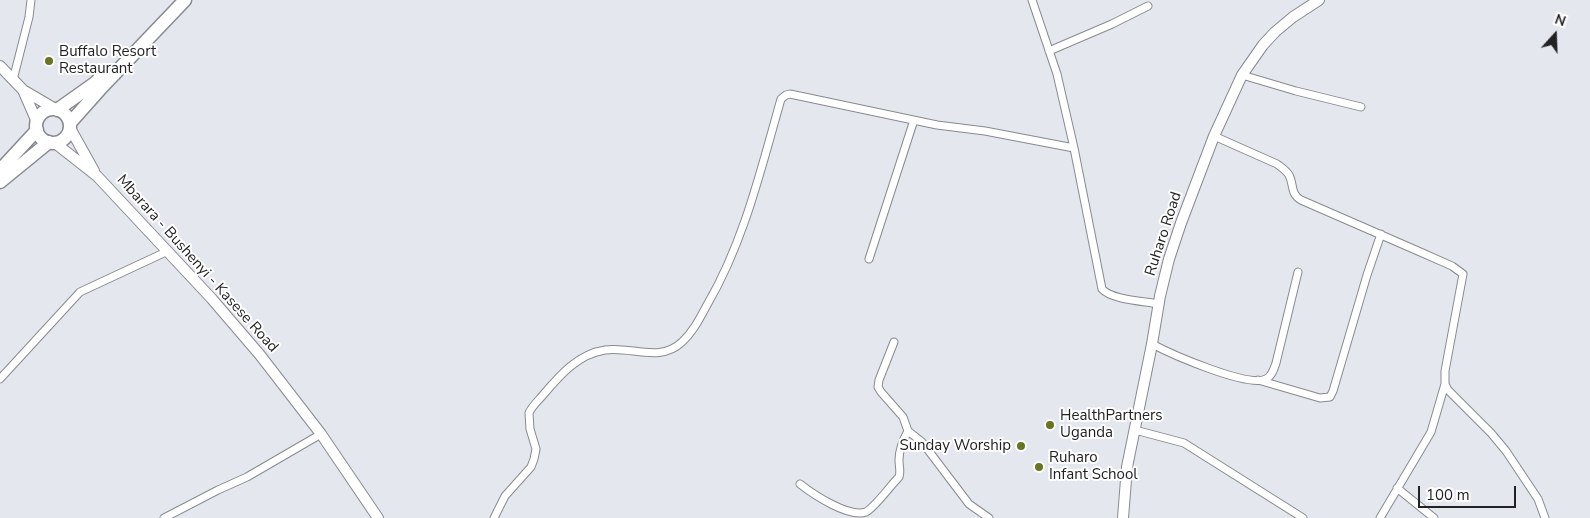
<!DOCTYPE html>
<style>
body{margin:0}
#map{position:relative;width:1590px;height:518px;overflow:hidden;background:#e5e7ef;font-family:"Nunito Sans",sans-serif}
canvas{display:block}
.north{position:absolute;left:1530px;top:10px;width:50px;height:50px;-webkit-text-stroke:4px #fff;paint-order:stroke;rotate:20deg;font-size:14px;font-weight:700;line-height:20px;text-align:center;color:#222225}
.north::after{content:'';display:block;margin:auto;width:18px;height:22px;background:#222225;clip-path:polygon(50% 0,100% 100%,50% 72%,0 100%)}
.scale{position:absolute;left:1418px;top:486px;width:98px;height:22px;box-sizing:border-box;border:2px solid #222225;border-top:0;padding-left:6px;font-size:15px;line-height:18px;white-space:nowrap;color:#222225;-webkit-text-stroke:4px #fff;paint-order:stroke}
</style>
<div id="map">
<canvas width="1590" height="518"></canvas>
<div class="north">N</div>
<div class="scale">100 m</div>
</div>
<script>
const g = document.querySelector('canvas').getContext('2d');
g.lineJoin = 'round';
function strokePath(path, color, width, dash) {
  g.strokeStyle = color;
  g.lineWidth = width;
  g.lineCap = dash ? 'butt' : 'round';
  g.setLineDash(dash || []);
  g.stroke(path);
}
function drawText(font, color, halo, rows, align = 'center') {
  g.font = font + ' "Nunito Sans",sans-serif';
  g.lineWidth = 4;
  g.setLineDash([]);
  g.textBaseline = 'middle';
  g.strokeStyle = halo;
  g.fillStyle = color;
  for (const [text, x, y, turn = 0] of rows) {
    g.save();
    g.translate(x, y);
    g.rotate((+turn || 0) * Math.PI / 180);
    g.textAlign = isNaN(turn) ? turn : align;
    if (halo) g.strokeText(text, 0, 0);
    g.fillText(text, 0, 0);
    g.restore();
  }
}
const street = new Path2D(`
 M1032 0 1057 74 1074 148
 M1049 51 1112 24 1148 6
 M1242 75 1296 91 1361 107
 M13 80 29 17 31 0
 M1214 136 1277 164C1281 167 1286 170 1289 175 1294 184 1290 194 1301 200L1418 251 1452 266 1463 274 1445 371V384L1448 390 1491 433 1506 451 1538 499 1545 518
 M869 259 914 120
 M894 342 879 380 878 387 881 392 903 417 908 431 922 442 969 504 989 518
 M1152 344C1171 354 1248 388 1266 379 1272 376 1274 369 1276 363L1298 272
 M0 379 80 292 168 251
 M1258 380 1320 398 1330 397 1333 391 1367 275 1381 234
 M1135 430 1184 443 1303 518
 M800 484C814 495 849 518 866 512 876 506 890 486 899 477 901 471 899 467 899 460 899 449 903 440 908 431
 M1397 488 1434 518
 M164 518 218 490 247 477 321 434
 M494 518 505 496 531 467 534 459 536 449 530 429 529 413C532 406 538 401 543 395 560 375 578 354 605 350 631 346 660 363 682 342 693 332 700 318 707 305 744 242 761 169 781 99L786 95 790 94 937 125 985 131 1074 148 1102 289C1112 300 1144 301 1159 304
 M1380 518 1431 432 1445 384`);
const secondary = new Path2D(`
 M1123 518 1127 467 1152 344 1160 296 1169 259 1181 223 1214 136 1242 75 1263 45 1275 32 1293 17 1319 0`);
const primary = new Path2D(`
 M0 66 23 90 57 110
 M23 90 37 122
 M70 128 94 171
 M55 143 97 176 212 299 260 355 321 434 378 518`);
const highway = new Path2D(`
 M36 126a17 17 0 1 1 34 0a17 17 0 1 1-34 0Z
 M57 110 95 83 103 75
 M70 123 102 87 185 0
 M0 170 37 130
 M0 182 49 142`);
strokePath(street, '#888a91', 9);
strokePath(secondary, '#888a91', 12);
strokePath(primary, '#888a91', 12);
strokePath(highway, '#888a91', 15);
strokePath(street, '#fff', 7);
strokePath(secondary, '#fff', 10);
strokePath(primary, '#fff', 10);
strokePath(highway, '#fff', 12);
for (const [x, y, r, color] of [
 [49,61,5,"#677420"],
 [1050,425,5,"#677420"],
 [1021,446,5,"#677420"],
 [1039,467,5,"#677420"]
]) {
  const dot = new Path2D();
  dot.arc(x, y, r, 0, 2 * Math.PI);
  g.fillStyle = color;
  g.fill(dot);
  strokePath(dot, '#fff', 2);
}
drawText('15px', '#222225', '#fff', [
 ["Buffalo Resort",59,52],
 ["Restaurant",59,69],
 ["HealthPartners",1060,416],
 ["Uganda",1060,433],
 ["Sunday Worship",1011,446,"right"],
 ["Ruharo",1049,458],
 ["Infant School",1049,475]
], 'left');
drawText('15px', '#222225', '#fff', [
 ["Ruharo Road",1164,234,-72],
 ["Mbarara - Bushenyi - Kasese Road",197,264,48]
]);
</script>
